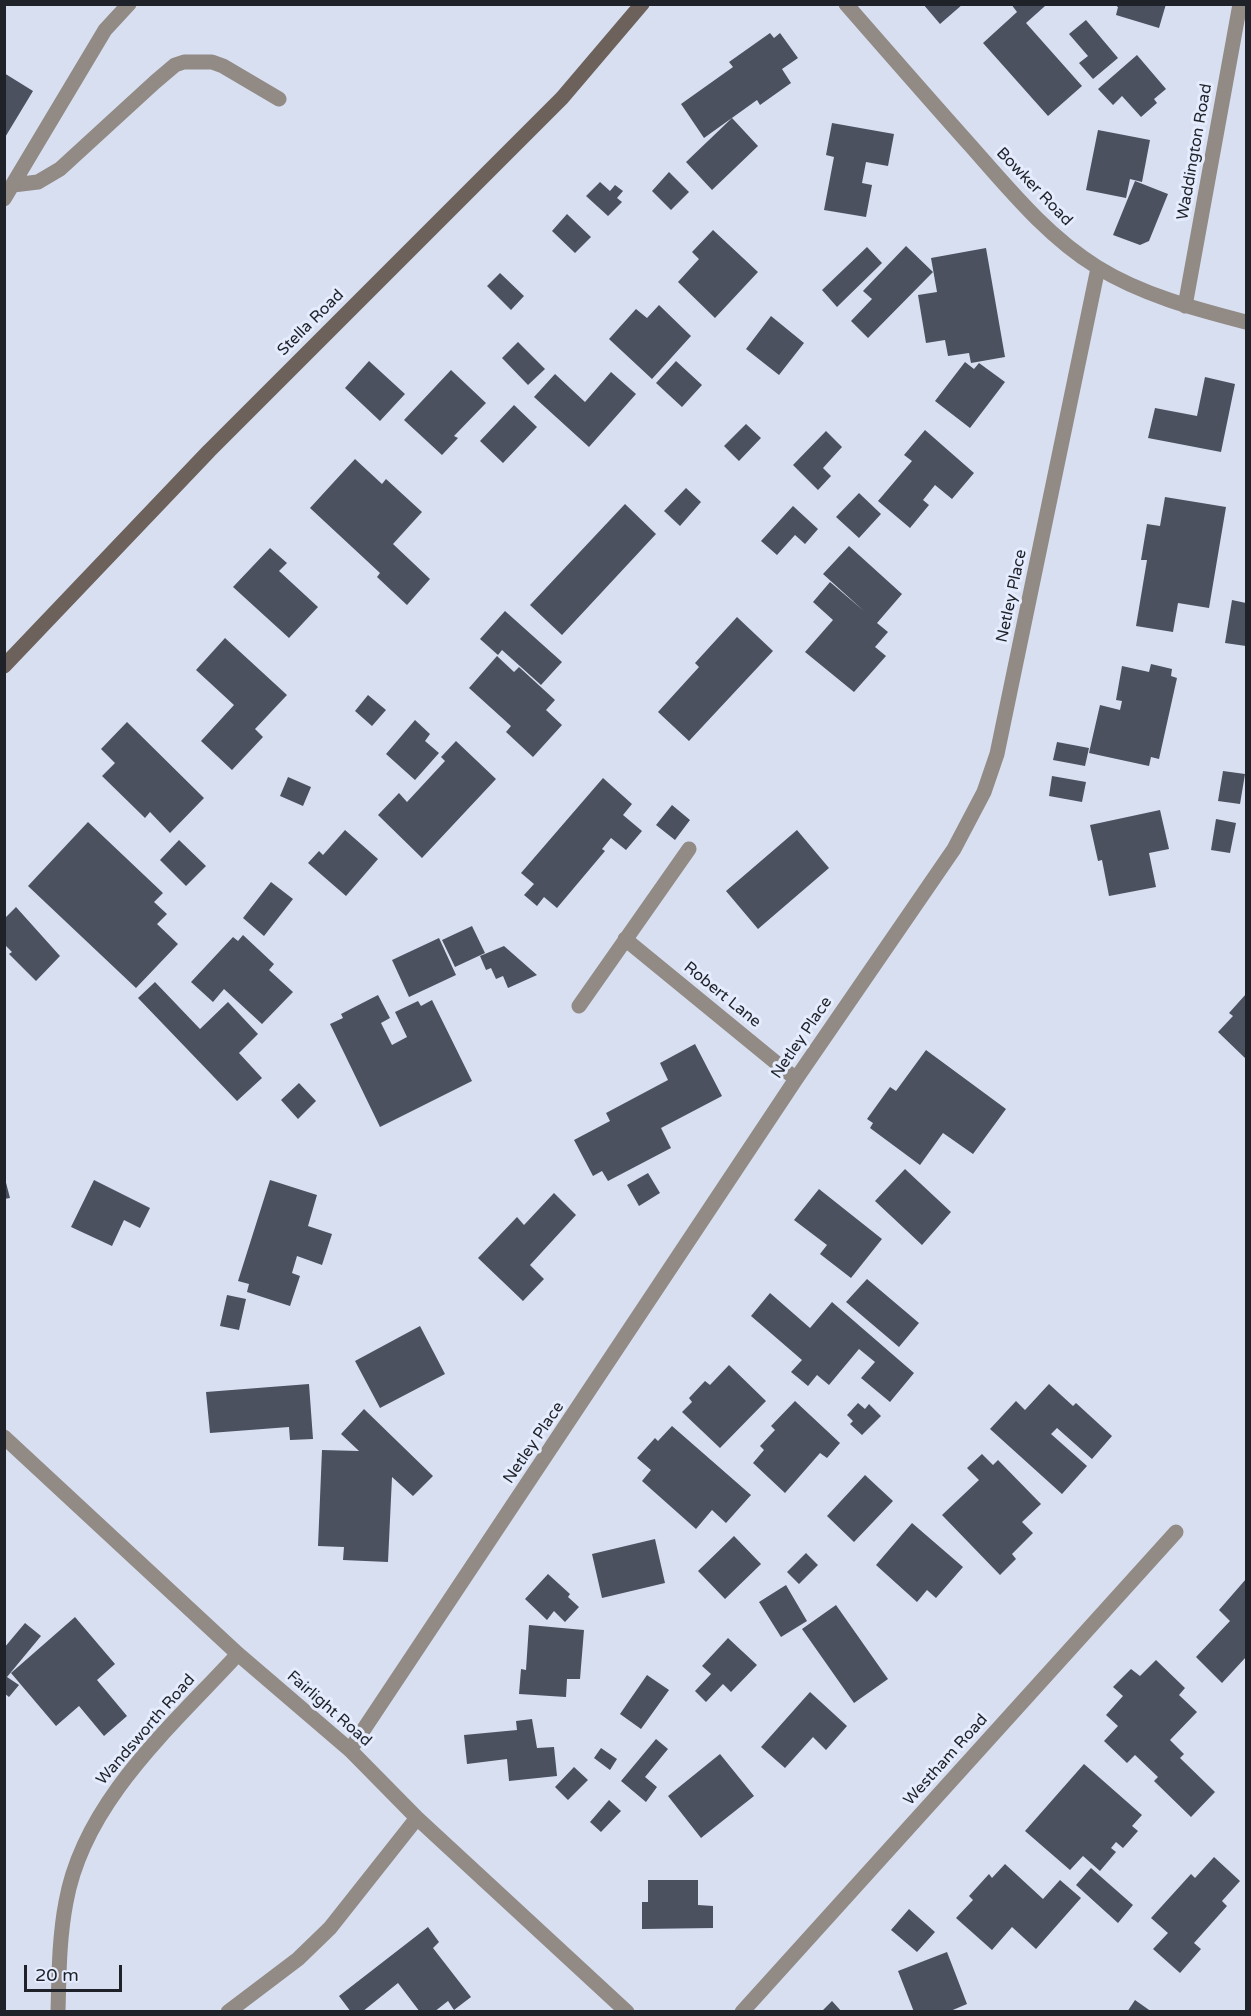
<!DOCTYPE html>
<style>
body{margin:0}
#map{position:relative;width:1251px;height:2016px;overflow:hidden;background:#d8dff1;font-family:"Varela Round",sans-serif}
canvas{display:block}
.frame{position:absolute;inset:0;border:6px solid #1f2228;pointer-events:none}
.scale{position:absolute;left:24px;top:1965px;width:98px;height:27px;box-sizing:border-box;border:3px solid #1f2228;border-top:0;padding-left:8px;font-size:18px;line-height:21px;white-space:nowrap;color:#1f2228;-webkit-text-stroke:4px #e5ecfe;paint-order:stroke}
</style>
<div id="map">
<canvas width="1251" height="2016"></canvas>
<div class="frame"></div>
<div class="scale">20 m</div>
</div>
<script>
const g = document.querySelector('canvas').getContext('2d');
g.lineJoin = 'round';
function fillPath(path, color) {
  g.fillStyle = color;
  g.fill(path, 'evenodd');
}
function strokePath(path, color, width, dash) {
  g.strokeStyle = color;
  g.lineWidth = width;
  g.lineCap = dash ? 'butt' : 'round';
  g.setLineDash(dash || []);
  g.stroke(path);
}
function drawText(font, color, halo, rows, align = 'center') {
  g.font = font + ' "Varela Round",sans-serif';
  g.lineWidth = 6;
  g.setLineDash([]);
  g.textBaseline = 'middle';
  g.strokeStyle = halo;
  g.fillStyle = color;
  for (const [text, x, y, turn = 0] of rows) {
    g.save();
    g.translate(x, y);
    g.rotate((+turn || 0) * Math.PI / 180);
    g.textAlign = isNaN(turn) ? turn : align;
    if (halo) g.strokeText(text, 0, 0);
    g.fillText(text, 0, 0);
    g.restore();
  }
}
fillPath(new Path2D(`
 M923 4H963L940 24Z
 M1011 4 1045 6 1026 23 1082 86 1048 116 983 43 1017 12Z
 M1113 4H1166L1159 28 1116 15 1118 7Z
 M1086 20 1118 58 1093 79 1079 63 1088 56 1069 34Z
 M770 33 774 38 780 33 798 58 782 69 791 83 760 105 757 100 704 138 681 104 733 67 729 62Z
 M1137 55 1166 89 1154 99 1157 103 1141 117 1122 96 1113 105 1098 89Z
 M4 73 33 91 4 139Z
 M732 118 758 146 712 190 686 162Z
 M832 123 894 134 888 166 866 162 862 183 872 185 866 217 824 210 834 157 826 155Z
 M1098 130 1150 140 1142 182 1130 179 1126 198 1086 190Z
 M669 172 689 192 671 210 652 191Z
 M1135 181 1168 194 1149 241 1140 245 1113 235Z
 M600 182 610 191 615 185 623 191 617 198 622 202 608 216 586 196Z
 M567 214 591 237 575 253 552 231Z
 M713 230 758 272 715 318 678 282 699 259 692 252Z
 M906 246 933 272 868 338 851 321 872 299 863 291Z
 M867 247 882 263 837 307 822 290Z
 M986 248 1005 357 971 363 969 353 948 356 945 340 926 343 918 295 937 292 931 258Z
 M500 273 524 296 511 310 487 286Z
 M659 305 691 336 652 379 609 339 636 309 647 318Z
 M771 316 804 343 779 375 746 349Z
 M518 342 545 369 528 385 502 358Z
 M369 361 405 394 380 421 345 388Z
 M676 361 702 385 682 407 656 383Z
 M965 362 974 369 979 363 1005 382 970 428 935 401Z
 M451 370 486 403 454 436 458 438 442 455 404 420Z
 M611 372 636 394 589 447 534 397 555 374 585 402Z
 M1205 377 1235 384 1221 452 1148 438 1155 408 1197 416Z
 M514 405 537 427 503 463 480 441Z
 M746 424 761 438 739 461 724 446Z
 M925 430 974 473 952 499 935 485 923 500 929 505 910 528 878 501 912 461 904 455Z
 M826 431 842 447 823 468 831 476 818 490 793 465Z
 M355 459 382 484 386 479 422 512 393 544 430 579 407 605 377 577 380 573 310 508Z
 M686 488 701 502 680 526 664 511Z
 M859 493 881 514 859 538 836 517Z
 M1165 497 1226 507 1209 608 1178 603 1173 632 1136 626 1147 560H1141L1147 524 1160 526Z
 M625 504 656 534 562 635 530 605Z
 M793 506 818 529 805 544 795 535 777 555 761 541Z
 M849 546 902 594 877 623 888 632 875 647 886 656 854 692 805 652 833 620 813 602 830 582 864 611 823 574Z
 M270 548 287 563 279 571 318 607 289 638 233 587Z
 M1232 600 1246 603V646L1225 643Z
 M505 611 562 662 541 685 502 650 498 655 480 639Z
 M737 617 773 651 689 741 658 712 699 667 695 663Z
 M225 638 287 695 255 729 263 737 232 770 201 741 234 705 196 670Z
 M497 656 514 672 519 667 555 700 546 710 562 725 533 757 506 732 511 726 469 688Z
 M1151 664 1172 669 1171 676 1177 678 1159 759 1151 757 1149 766 1089 753 1100 705 1120 710 1122 701 1116 700 1122 666 1149 672Z
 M368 695 386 710 372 726 355 711Z
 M415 720 430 734 425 741 439 753 415 780 386 754Z
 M127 722 204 798 170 833 150 812 145 818 102 776 115 763 101 749Z
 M456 741 496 779 422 858 378 815 399 793 407 802 445 761 441 757Z
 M1057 742 1089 748 1085 766 1053 760Z
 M1223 771 1245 774 1240 804 1218 801Z
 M1052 776 1086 782 1082 802 1049 796Z
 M288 777 311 787 303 806 280 796Z
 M603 778 632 804 623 815 642 831 626 850 611 838 602 849 605 851 557 908 544 897 537 906 524 895 534 884 521 873Z
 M672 805 690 820 675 840 656 825Z
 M1160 810 1169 849 1149 853 1156 887 1109 896 1102 860 1098 861 1090 825Z
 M1216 819 1236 823 1230 853 1211 850Z
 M88 822 163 893 154 902 167 914 157 924 178 944 136 988 28 886Z
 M345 830 378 859 346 896 308 863 319 851 323 855Z
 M797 830 829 868 758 929 726 891Z
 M179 840 206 866 186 886 160 860Z
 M271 882 293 899 264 936 243 918Z
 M16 907 60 956 36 981 9 954 12 952 4 944V919Z
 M472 926 485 953 455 967 442 940Z
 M243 935 274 964 269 970 293 992 262 1024 224 989 213 1002 191 982 233 937 238 941Z
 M439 938 456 975 409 997 392 960Z
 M504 946 537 975 508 988 503 976 496 979 491 968 486 970 480 956Z
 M155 982 200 1029 228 1002 258 1034 239 1053 262 1078 237 1101 138 998Z
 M1246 994V1056L1245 1058 1218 1032 1233 1016 1229 1013Z
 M378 995 390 1018 381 1023 392 1045 407 1037 395 1012 418 1001 421 1006 432 1000 472 1081 380 1127 330 1024 343 1018 341 1014Z
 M695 1044 722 1096 661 1128 671 1148 608 1181 602 1171 593 1176 574 1140 610 1121 606 1113 668 1080 660 1063Z
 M926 1050 1006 1109 973 1154 943 1133 920 1165 870 1128 873 1123 867 1119 890 1087 896 1091Z
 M299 1083 316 1101 298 1119 281 1100Z
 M905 1169 951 1212 922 1245 875 1201Z
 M648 1173 660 1193 639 1206 627 1185Z
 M4 1175 10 1198 4 1199Z
 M94 1180 150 1208 140 1228 124 1220 112 1246 71 1227Z
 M270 1180 317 1195 308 1226 332 1234 322 1265 297 1256 292 1273 300 1276 290 1306 247 1292 249 1284 238 1281Z
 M819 1189 882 1239 851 1278 820 1254 827 1245 794 1220Z
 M554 1193 576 1215 530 1265 544 1279 523 1301 478 1258 517 1217 524 1225Z
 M867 1279 919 1323 899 1347 846 1302Z
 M770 1293 810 1328 832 1302 914 1373 890 1402 861 1378 875 1362 859 1349 829 1385 817 1375 808 1386 791 1372 802 1360 751 1316Z
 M227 1295 246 1299 239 1330 220 1326Z
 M420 1326 445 1374 380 1408 355 1361Z
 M729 1365 766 1401 720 1448 682 1412 692 1402 689 1398 705 1381 710 1385Z
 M309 1384 313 1439 290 1440 289 1427 210 1433 206 1392Z
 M1049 1384 1073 1406 1076 1403 1112 1436 1092 1459 1057 1428 1051 1434 1087 1466 1062 1494 990 1429 1016 1401 1025 1410Z
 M795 1401 840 1443 827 1458 820 1453 785 1493 753 1463 764 1450 760 1446 775 1430 771 1426Z
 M858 1403 865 1409 869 1404 881 1416 862 1435 850 1424 853 1421 847 1415Z
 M364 1409 433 1476 413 1496 392 1477 388 1562 343 1560 344 1547 318 1546 322 1450 359 1451 341 1434Z
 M672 1426 751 1495 726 1523 712 1510 696 1529 642 1481 651 1470 637 1458 655 1438 658 1441Z
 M982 1454 993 1465 998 1460 1041 1504 1022 1522 1033 1533 1012 1554 1016 1559 1000 1575 942 1515 979 1480 967 1468Z
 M865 1475 893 1501 854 1542 827 1516Z
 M912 1523 963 1567 936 1598 927 1590 917 1602 876 1565Z
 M734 1536 761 1564 725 1599 698 1571Z
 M655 1539 665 1583 602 1598 592 1554Z
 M806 1553 818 1565 799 1584 787 1572Z
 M548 1574 570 1594 568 1597 579 1607 565 1622 554 1611 547 1620 525 1599Z
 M1246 1579V1657L1222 1683 1196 1657 1230 1621 1219 1610Z
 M786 1585 807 1621 781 1637 759 1602Z
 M836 1605 888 1679 854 1703 802 1629Z
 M75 1617 115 1664 97 1680 127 1716 104 1736 79 1706 56 1726 11 1673Z
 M25 1623 41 1636 7 1677 19 1685 9 1697 4 1693V1648Z
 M529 1625 584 1630 580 1679H567L566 1697 519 1694 521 1669 526 1670Z
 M728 1638 757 1665 731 1692 723 1684 706 1702 695 1691 711 1674 702 1666Z
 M1156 1660 1185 1688 1179 1695 1197 1712 1170 1740 1184 1754 1180 1758 1215 1792 1191 1817 1154 1781 1158 1777 1135 1755 1127 1763 1104 1741 1118 1726 1106 1715 1123 1696 1113 1687 1131 1669 1140 1676Z
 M647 1675 669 1690 641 1729 620 1714Z
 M810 1692 847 1726 826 1750 813 1737 785 1768 761 1747Z
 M532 1719 537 1748 554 1747 557 1776 509 1781 507 1759 467 1764 464 1735 517 1730 516 1721Z
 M656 1739 668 1749 645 1777 657 1787 646 1802 621 1781Z
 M601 1748 617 1759 610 1770 594 1758Z
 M720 1754 754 1796 701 1838 668 1796Z
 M1084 1764 1142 1815 1132 1826 1138 1831 1123 1848 1116 1842 1111 1848 1116 1852 1100 1871 1083 1856 1070 1870 1025 1831Z
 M574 1767 588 1780 568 1800 555 1787Z
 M609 1800 621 1811 601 1832 590 1822Z
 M1214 1857 1240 1881 1222 1901 1227 1906 1194 1943 1201 1949 1180 1973 1153 1949 1168 1933 1151 1918 1191 1874 1195 1878Z
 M1005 1864 1043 1899 1060 1880 1081 1898 1036 1949 1012 1927 992 1950 956 1918 973 1900 969 1896 989 1874 992 1878Z
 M1091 1868 1133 1905 1118 1923 1076 1885Z
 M648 1880H698V1905L713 1906V1928L642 1929V1902H648Z
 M909 1909 935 1932 917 1952 891 1930Z
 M428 1927 439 1942 433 1948 471 1997 454 2010 448 2001 434 2012H420L398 1983 362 2012H351L339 1996Z
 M947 1952 967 2004 948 2012H914L898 1971Z
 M1135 2000 1152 2012H1127Z
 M832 2001 842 2012H821Z`), '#4b515f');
strokePath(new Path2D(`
 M13 185 38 182 60 169 155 82 175 65 184 62H212L223 66 279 99
 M4 199 105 30 129 4`), '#918a85', 15);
strokePath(new Path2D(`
 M846 4C887 51 928 98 970 145 1009 189 1047 236 1097 267 1142 295 1196 309 1246 322
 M1185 306 1240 4
 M625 939 796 1079
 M579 1006 689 849
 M4 1437 238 1654 350 1750 417 1818 627 2012
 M350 1750 796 1079 954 849 984 792 997 754 1098 268
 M58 2012C59 1975 59 1938 66 1902 84 1801 172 1726 238 1654
 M228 2012 298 1959 330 1928 417 1818
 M742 2012 1176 1532`), '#918a85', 15);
strokePath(new Path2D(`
 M4 666 209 451 562 98 642 4`), '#6c615b', 15);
drawText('16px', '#1f2228', '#e5ecfe', [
 ["Waddington Road",1195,152,-80],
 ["Bowker Road",1034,187,46],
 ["Stella Road",311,323,-45],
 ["Netley Place",1012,596,-78],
 ["Robert Lane",722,995,39],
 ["Netley Place",802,1038,-56],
 ["Netley Place",534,1443,-56],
 ["Fairlight Road",329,1709,41],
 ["Wandsworth Road",146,1730,-49],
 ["Westham Road",946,1760,-48]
]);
</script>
